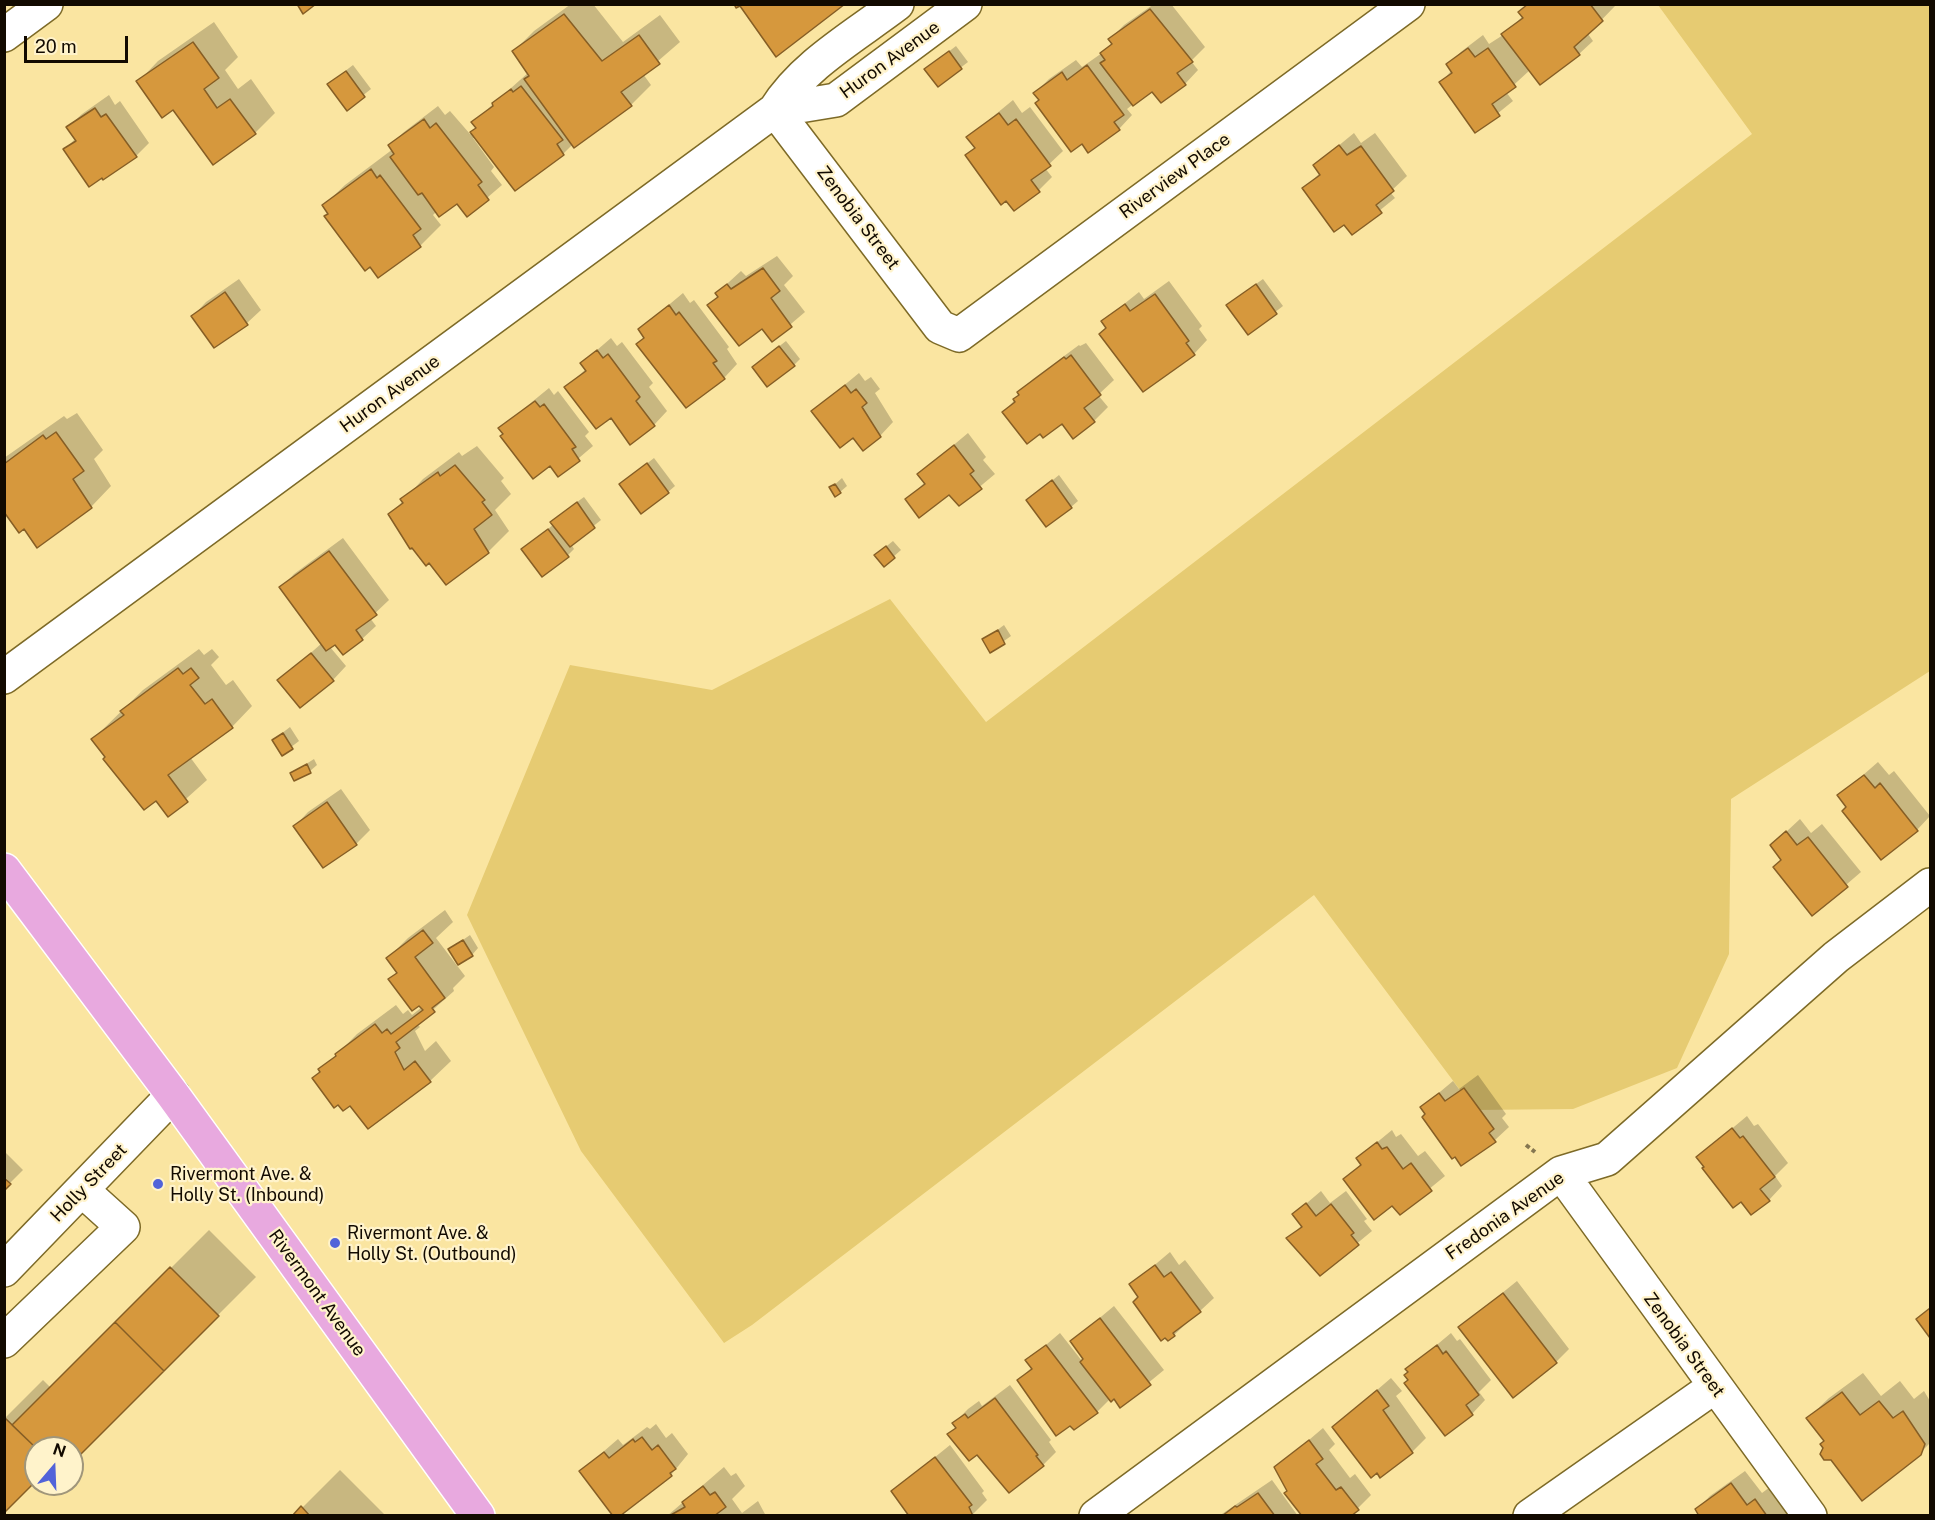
<!DOCTYPE html>
<style>
body{margin:0}
#map{position:relative;width:1935px;height:1520px;overflow:hidden;background:#fae5a1;font-family:"Public Sans",sans-serif}
canvas{display:block}
.frame{position:absolute;inset:0;border:6px solid #120a00;pointer-events:none}
.north{position:absolute;left:24px;top:1436px;width:60px;height:60px;box-sizing:border-box;background:#fff3cb;border:2px solid #a0967a;border-radius:50%;rotate:19deg;font-size:16px;font-weight:700;line-height:24px;text-align:center;color:#120a00}
.north::after{content:'';display:block;margin:auto;width:21px;height:27px;background:#5263d9;clip-path:polygon(50% 0,100% 100%,50% 72%,0 100%)}
.scale{position:absolute;left:24px;top:36px;width:104px;height:27px;box-sizing:border-box;border:3px solid #120a00;border-top:0;padding-left:8px;font-size:18px;line-height:21px;white-space:nowrap;color:#120a00;-webkit-text-stroke:4px #fff3cb;paint-order:stroke}
</style>
<div id="map">
<canvas width="1935" height="1520"></canvas>
<div class="frame"></div>
<div class="north">N</div>
<div class="scale">20 m</div>
</div>
<script>
const g = document.querySelector('canvas').getContext('2d');
g.lineJoin = 'round';
function fillPath(path, color) {
  g.fillStyle = color;
  g.fill(path, 'evenodd');
}
function strokePath(path, color, width, dash) {
  g.strokeStyle = color;
  g.lineWidth = width;
  g.lineCap = dash ? 'butt' : 'round';
  g.setLineDash(dash || []);
  g.stroke(path);
}
function drawText(font, color, halo, rows, align = 'center') {
  g.font = font + ' "Public Sans",sans-serif';
  g.lineWidth = 4.5;
  g.setLineDash([]);
  g.textBaseline = 'middle';
  g.strokeStyle = halo;
  g.fillStyle = color;
  for (const [text, x, y, turn = 0] of rows) {
    g.save();
    g.translate(x, y);
    g.rotate((+turn || 0) * Math.PI / 180);
    g.textAlign = isNaN(turn) ? turn : align;
    if (halo) g.strokeText(text, 0, 0);
    g.fillText(text, 0, 0);
    g.restore();
  }
}
fillPath(new Path2D(`
 M1658 5H1930V671L1731 799 1729 954 1677 1068 1573 1109 1475 1110 1314 895 752 1325 724 1343 581 1151 467 915 570 665 712 690 890 599 986 722 1752 134Z`), '#e6cb72');
fillPath(new Path2D(`
 M571 4H593L623 42 660 15 680 42 643 74 651 85 631 105 573 144 563 154 473 138 494 167 491 171 502 185 467 215 458 201 437 211 433 215 441 225 420 246 379 276 324 205 345 185 393 149 390 145 404 132 438 106 445 115 450 111 470 134 477 127 473 122 529 72 514 51 534 31Z
 M1154 4H1171L1205 47 1191 61 1198 70 1185 84 1152 89 1127 109 1132 115 1119 129 1040 100 1035 93 1049 79 1076 60 1082 67 1102 53 1113 42 1110 39 1124 25Z
 M1527 4 1615 6 1588 34 1593 41 1579 54 1530 70 1506 92 1513 101 1476 131 1441 82 1452 70 1448 64 1462 51 1483 35 1489 44 1503 35 1523 16 1520 12Z
 M214 22 238 57 225 70 238 89 251 79 275 113 255 133 173 108 138 82 158 61Z
 M956 46 968 62 938 85 926 69Z
 M353 65 371 89 347 108 336 78Z
 M109 95 115 105 120 101 149 143 136 156 65 149 76 138 68 127 82 114Z
 M1013 100 1022 113 1030 107 1063 151 1045 168 1052 177 1039 190 967 156 976 147 968 137Z
 M1354 133 1361 143 1375 133 1407 176 1390 192 1395 198 1352 233 1344 223 1304 188 1321 172 1315 165Z
 M777 256 793 276 784 285 805 312 772 340 762 327 709 305 719 296 717 293 741 271 746 276Z
 M239 279 261 310 247 323 214 346 193 316 206 302Z
 M1263 279 1283 306 1248 333 1235 299Z
 M1169 281 1202 326 1199 329 1207 340 1194 354 1108 327 1103 321 1139 292 1144 299Z
 M683 293 690 303 694 300 729 347 727 349 737 364 724 378 646 337 640 329Z
 M611 338 617 346 622 342 653 383 649 387 667 411 654 425 611 416 566 387 586 369 582 363Z
 M786 341 800 359 794 365 760 361Z
 M1086 343 1114 380 1098 395 1108 407 1094 421 1062 422 1040 432 1004 412 1033 379 1079 345 1080 346Z
 M859 373 865 381 871 377 880 389 875 393 893 422 880 436H854L813 411Z
 M549 388 554 395 558 391 589 432 585 436 593 446 559 475 550 464 500 428Z
 M77 413 103 450 94 459 111 486 91 507 25 527 4 511V458L64 416 67 419Z
 M968 433 986 457 983 460 995 474 959 504 950 492 907 500 925 482 919 474Z
 M477 446 504 478 501 481 511 494 495 510 509 531 488 552 447 583 390 515 423 479 459 452 462 456Z
 M654 458 675 486 668 492 621 484Z
 M1059 475 1078 501 1071 507 1028 500Z
 M842 478 847 486 840 492 831 488Z
 M584 497 601 520 571 544 574 549 568 555 542 575 523 549 554 524 552 522 559 515Z
 M343 538 389 600 370 618 376 626 362 639 335 643 330 647 346 666 333 680 279 681 322 643 281 588 294 574Z
 M893 541 901 550 884 565 883 549Z
 M1004 625 1011 636 990 651 984 640Z
 M199 649 204 655 212 649 219 657 211 665 226 685 233 680 252 706 232 727 190 757 207 780 168 815 157 798 118 777 93 739 143 690Z
 M290 727 299 741 282 754 273 740Z
 M314 759 317 765 310 771 292 773Z
 M1878 762 1889 775 1894 771 1930 816 1917 830 1848 807 1839 796Z
 M341 789 370 830 356 844 323 866 295 826 308 812Z
 M1800 819 1811 833 1822 824 1861 872 1812 914 1783 859 1772 845Z
 M445 910 453 922 436 938 465 976 453 988 454 991 417 1024 420 1027 415 1031 425 1051 436 1041 451 1061 430 1081 368 1126 351 1103 314 1078 357 1034 396 1005 403 1014 408 1010 412 1015 422 1007 390 979 398 971 388 958 408 938Z
 M470 935 478 948 472 955 450 949Z
 M1478 1075 1506 1114 1502 1118 1509 1127 1495 1140 1462 1164 1422 1107 1453 1081 1459 1089Z
 M1747 1116 1754 1126 1758 1124 1788 1163 1775 1176 1782 1186 1769 1200 1706 1167 1698 1157Z
 M1392 1130 1396 1137 1401 1134 1418 1156 1425 1151 1445 1176 1400 1213 1393 1204 1345 1179 1362 1163 1358 1158Z
 M4 1151 23 1170 4 1189Z
 M1321 1191 1330 1203 1346 1191 1367 1219 1364 1221 1372 1231 1320 1274 1288 1239 1302 1225 1294 1214Z
 M209 1230 256 1277 72 1461V1448H36V1479L4 1419 43 1380 51 1388Z
 M1170 1252 1179 1265 1185 1260 1214 1298 1174 1335 1131 1285Z
 M1517 1281 1569 1349 1556 1362 1460 1327Z
 M1114 1306 1164 1370 1120 1406 1114 1397 1110 1399 1097 1412 1071 1423 1056 1434 1019 1380 1032 1367 1027 1361 1060 1333 1082 1361 1085 1358 1072 1341Z
 M1451 1333 1457 1341 1460 1339 1491 1380 1479 1392 1485 1400 1472 1414 1408 1369Z
 M1863 1373 1881 1396 1900 1381 1914 1399 1924 1391 1930 1401V1443L1920 1453 1825 1441 1808 1418 1829 1398Z
 M1391 1378 1402 1391 1396 1396 1426 1438 1412 1452 1334 1427Z
 M1010 1385 1051 1440 1049 1442 1056 1452 1043 1465 977 1453 949 1434 957 1426 954 1423 968 1409 979 1401 982 1406Z
 M656 1424 666 1438 672 1433 688 1454 671 1475 581 1471 618 1439 623 1445 647 1427 650 1429Z
 M1323 1428 1335 1444 1329 1450 1350 1478 1355 1474 1371 1495 1358 1508 1289 1491 1276 1468Z
 M950 1445 984 1491 982 1493 987 1500 971 1516 893 1491Z
 M724 1467 731 1476 736 1473 745 1486 732 1499 742 1513 758 1501 766 1516H667Z
 M340 1470 386 1516H294Z
 M1745 1471 1762 1493 1770 1487 1791 1516H1701L1697 1509 1710 1496Z
 M1272 1480 1298 1516H1219Z`), '#0003');
const building = new Path2D(`
 M297 4H316L303 14Z
 M734 4H845L776 57 740 6 736 8Z
 M1528 4H1590L1603 21 1574 47 1580 55 1540 85 1501 34 1523 18 1518 12Z
 M1150 9 1193 62 1177 73 1186 85 1161 103 1152 92 1133 106 1100 63 1105 60 1100 53 1112 44 1108 39Z
 M564 14 602 61 639 35 660 64 621 92 632 106 574 148 524 79 529 76 512 51Z
 M193 42 219 78 204 89 217 108 230 99 256 134 213 165 173 110 162 118 136 81Z
 M1468 48 1475 57 1488 48 1516 87 1492 104 1500 116 1475 133 1439 82 1452 73 1446 64Z
 M949 51 962 69 938 87 924 69Z
 M1087 65 1124 115 1114 122 1120 130 1088 153 1082 144 1071 152 1035 103 1039 100 1033 93 1062 72 1067 80Z
 M346 71 365 97 347 111 327 84Z
 M521 86 563 140 557 144 564 155 515 191 470 132 476 128 471 122 493 106 492 103 511 89 513 92Z
 M95 108 101 117 106 114 137 157 103 180 102 178 89 187 63 149 76 141 66 127Z
 M999 113 1008 125 1016 119 1051 166 1031 180 1040 192 1014 211 1006 201 1001 205 965 155 975 148 966 137Z
 M424 119 430 128 436 123 482 182 478 185 489 200 467 217 457 204 439 217 422 193 418 195 390 157 394 154 388 145Z
 M1339 145 1347 155 1361 146 1394 191 1376 205 1382 213 1352 235 1344 225 1334 232 1302 188 1320 175 1313 165Z
 M371 169 377 178 380 175 421 229 413 235 421 247 378 278 370 267 365 271 324 216 328 214 322 205Z
 M763 268 780 291 771 298 792 327 772 342 762 329 739 346 707 305 718 297 715 293 727 284 731 289Z
 M1256 284 1277 314 1248 335 1226 305Z
 M225 292 248 325 214 348 191 316Z
 M1155 294 1189 341 1186 343 1195 355 1143 392 1099 334 1106 328 1101 321 1125 304 1130 311Z
 M669 305 676 315 679 312 717 361 713 363 725 379 686 408 636 344 644 338 638 329Z
 M779 346 795 366 767 387 752 367Z
 M597 350 603 358 608 354 640 397 636 401 655 426 630 445 611 418 596 429 564 387 586 371 580 363Z
 M1071 355 1101 395 1084 408 1095 422 1073 439 1062 424 1043 438 1040 434 1027 444 1002 412 1015 402 1013 399 1019 395 1017 392 1064 357 1066 359Z
 M845 385 851 393 856 389 867 403 862 407 881 437 863 451 853 438 840 448 811 411Z
 M535 401 540 407 544 404 576 447 572 449 580 461 558 477 550 466 533 479 500 436 503 434 498 428Z
 M56 432 84 471 73 479 92 508 37 548 24 529 19 533 4 512V464L43 435 46 439Z
 M954 445 974 471 970 474 982 489 959 506 949 495 919 518 905 499 925 484 917 474Z
 M647 463 669 493 641 514 619 484Z
 M455 465 485 500 482 502 492 515 474 529 489 553 446 585 429 563 426 566 412 548 410 549 388 514 403 503 400 499 438 472 440 476Z
 M1052 480 1072 508 1046 527 1026 500Z
 M835 484 841 493 835 497 829 487Z
 M577 502 595 528 570 547 550 522Z
 M548 529 569 557 542 577 521 549Z
 M886 546 895 558 884 567 874 555Z
 M329 551 377 615 356 630 363 640 343 655 335 645 326 651 279 587Z
 M998 630 1005 644 990 653 982 639Z
 M311 653 334 681 300 708 277 680Z
 M178 668 183 674 191 668 199 678 190 685 205 704 212 699 233 728 168 775 188 802 168 817 156 801 144 810 103 759 105 757 91 739 124 715 120 711Z
 M283 733 293 749 282 756 272 740Z
 M307 764 311 773 294 781 290 773Z
 M1864 775 1875 788 1880 783 1918 831 1881 860 1842 811 1846 807 1837 795Z
 M327 802 357 845 323 868 293 826Z
 M1786 831 1797 845 1808 837 1848 887 1812 916 1773 867 1781 860 1770 845Z
 M423 930 433 943 415 957 445 998 432 1008 435 1012 396 1042 400 1048 395 1052 404 1070 415 1061 431 1082 368 1129 350 1106 343 1111 338 1105 334 1108 312 1078 320 1072 318 1069 336 1056 335 1054 375 1024 382 1033 387 1029 391 1034 423 1010 419 1006 412 1011 388 979 397 973 386 958Z
 M463 940 473 956 458 965 448 949Z
 M1464 1088 1494 1129 1489 1133 1496 1142 1461 1166 1455 1157 1452 1159 1422 1117 1425 1114 1420 1107 1439 1093 1445 1101Z
 M1732 1128 1740 1138 1743 1136 1775 1177 1760 1189 1770 1201 1751 1215 1741 1202 1733 1208 1702 1168 1704 1167 1696 1157Z
 M1377 1142 1382 1149 1387 1147 1403 1169 1411 1163 1432 1191 1400 1215 1392 1206 1374 1220 1343 1179 1361 1165 1356 1158Z
 M4 1178 11 1184 4 1191Z
 M1306 1203 1316 1216 1331 1204 1354 1233 1351 1235 1359 1245 1320 1276 1286 1238 1302 1227 1292 1214Z
 M1155 1265 1164 1277 1171 1272 1201 1312 1173 1333 1175 1336 1168 1341 1165 1338 1161 1341 1133 1302 1138 1297 1129 1284Z
 M170 1267 219 1316 164 1371 115 1322Z
 M1503 1293 1557 1363 1513 1398 1458 1327Z
 M1930 1308V1338L1916 1319Z
 M1100 1318 1151 1385 1120 1408 1114 1399 1111 1402 1080 1362 1083 1359 1070 1341Z
 M115 1322 164 1371 72 1463V1448H36L12 1425Z
 M1046 1345 1098 1413 1074 1430 1070 1426 1056 1436 1017 1380 1032 1369 1025 1360Z
 M1437 1345 1443 1354 1446 1351 1479 1395 1466 1405 1473 1415 1445 1436 1404 1383 1408 1380 1404 1375 1408 1372 1405 1369Z
 M1377 1390 1389 1406 1383 1410 1413 1453 1380 1478 1377 1473 1371 1478 1332 1427Z
 M1842 1392 1860 1415 1879 1401 1893 1418 1903 1411 1925 1444 1921 1455 1862 1501 1831 1460H1824L1820 1454 1823 1448 1820 1444 1824 1441 1806 1418Z
 M995 1398 1038 1455 1036 1456 1044 1466 1009 1493 977 1455 969 1461 947 1434 956 1428 952 1423 965 1414 968 1418Z
 M4 1417 36 1448V1481L4 1513Z
 M642 1437 652 1450 658 1445 676 1469 670 1473 672 1476 620 1516H613L579 1471 604 1452 609 1458 633 1439 635 1442Z
 M1309 1440 1323 1459 1316 1464 1336 1490 1341 1487 1359 1510 1351 1516H1302L1284 1493 1287 1491 1274 1467Z
 M935 1457 972 1505 969 1507 973 1516H909L891 1491Z
 M1731 1483 1747 1505 1755 1499 1767 1516H1699L1695 1509Z
 M703 1486 710 1495 715 1492 726 1507 714 1516H669L685 1507 682 1502Z
 M1258 1493 1275 1516H1222L1235 1506 1237 1507Z
 M301 1506 310 1516H292Z`);
fillPath(building, '#d6983d');
strokePath(building, '#865e25', 1.5);
const minor = new Path2D(`
 M4 35 46 4
 M775 110 940 327 959 335 1408 4
 M775 110 836 100 965 4
 M4 677 775 110C803 65 855 36 897 4
 M1561 1173 1810 1516
 M4 1270 173 1095
 M4 1341 123 1227 82 1190
 M1096 1516 1561 1173 1607 1159 1836 957 1930 885
 M1530 1516 1714 1387`);
const major = new Path2D(`
 M4 870 173 1095 478 1516`);
strokePath(minor, '#7d6a27', 36);
strokePath(major, '#fff', 36);
strokePath(new Path2D(`
 M1526 1145 1535 1152`), '#857750', 4, [4.5, 3]);
strokePath(minor, '#fff', 33);
strokePath(major, '#e8a9df', 33);
for (const [x, y, r, color] of [
 [158,1184,6,"#5263d9"],
 [335,1243,6,"#5263d9"]
]) {
  const dot = new Path2D();
  dot.arc(x, y, r, 0, 2 * Math.PI);
  g.fillStyle = color;
  g.fill(dot);
  strokePath(dot, '#fff3cb', 2);
}
drawText('18px', '#120a00', '#fff3cb', [
 ["Huron Avenue",890,60,-36],
 ["Riverview Place",1175,176,-36],
 ["Zenobia Street",858,218,53],
 ["Huron Avenue",390,394,-36],
 ["Holly Street",89,1183,-46],
 ["Fredonia Avenue",1505,1216,-35],
 ["Rivermont Avenue",317,1293,54],
 ["Zenobia Street",1684,1345,54]
]);
drawText('18px', '#120a00', '#fff3cb', [
 ["Rivermont Ave. &",170,1174],
 ["Holly St. (Inbound)",170,1195],
 ["Rivermont Ave. &",347,1233],
 ["Holly St. (Outbound)",347,1254]
], 'left');
</script>
